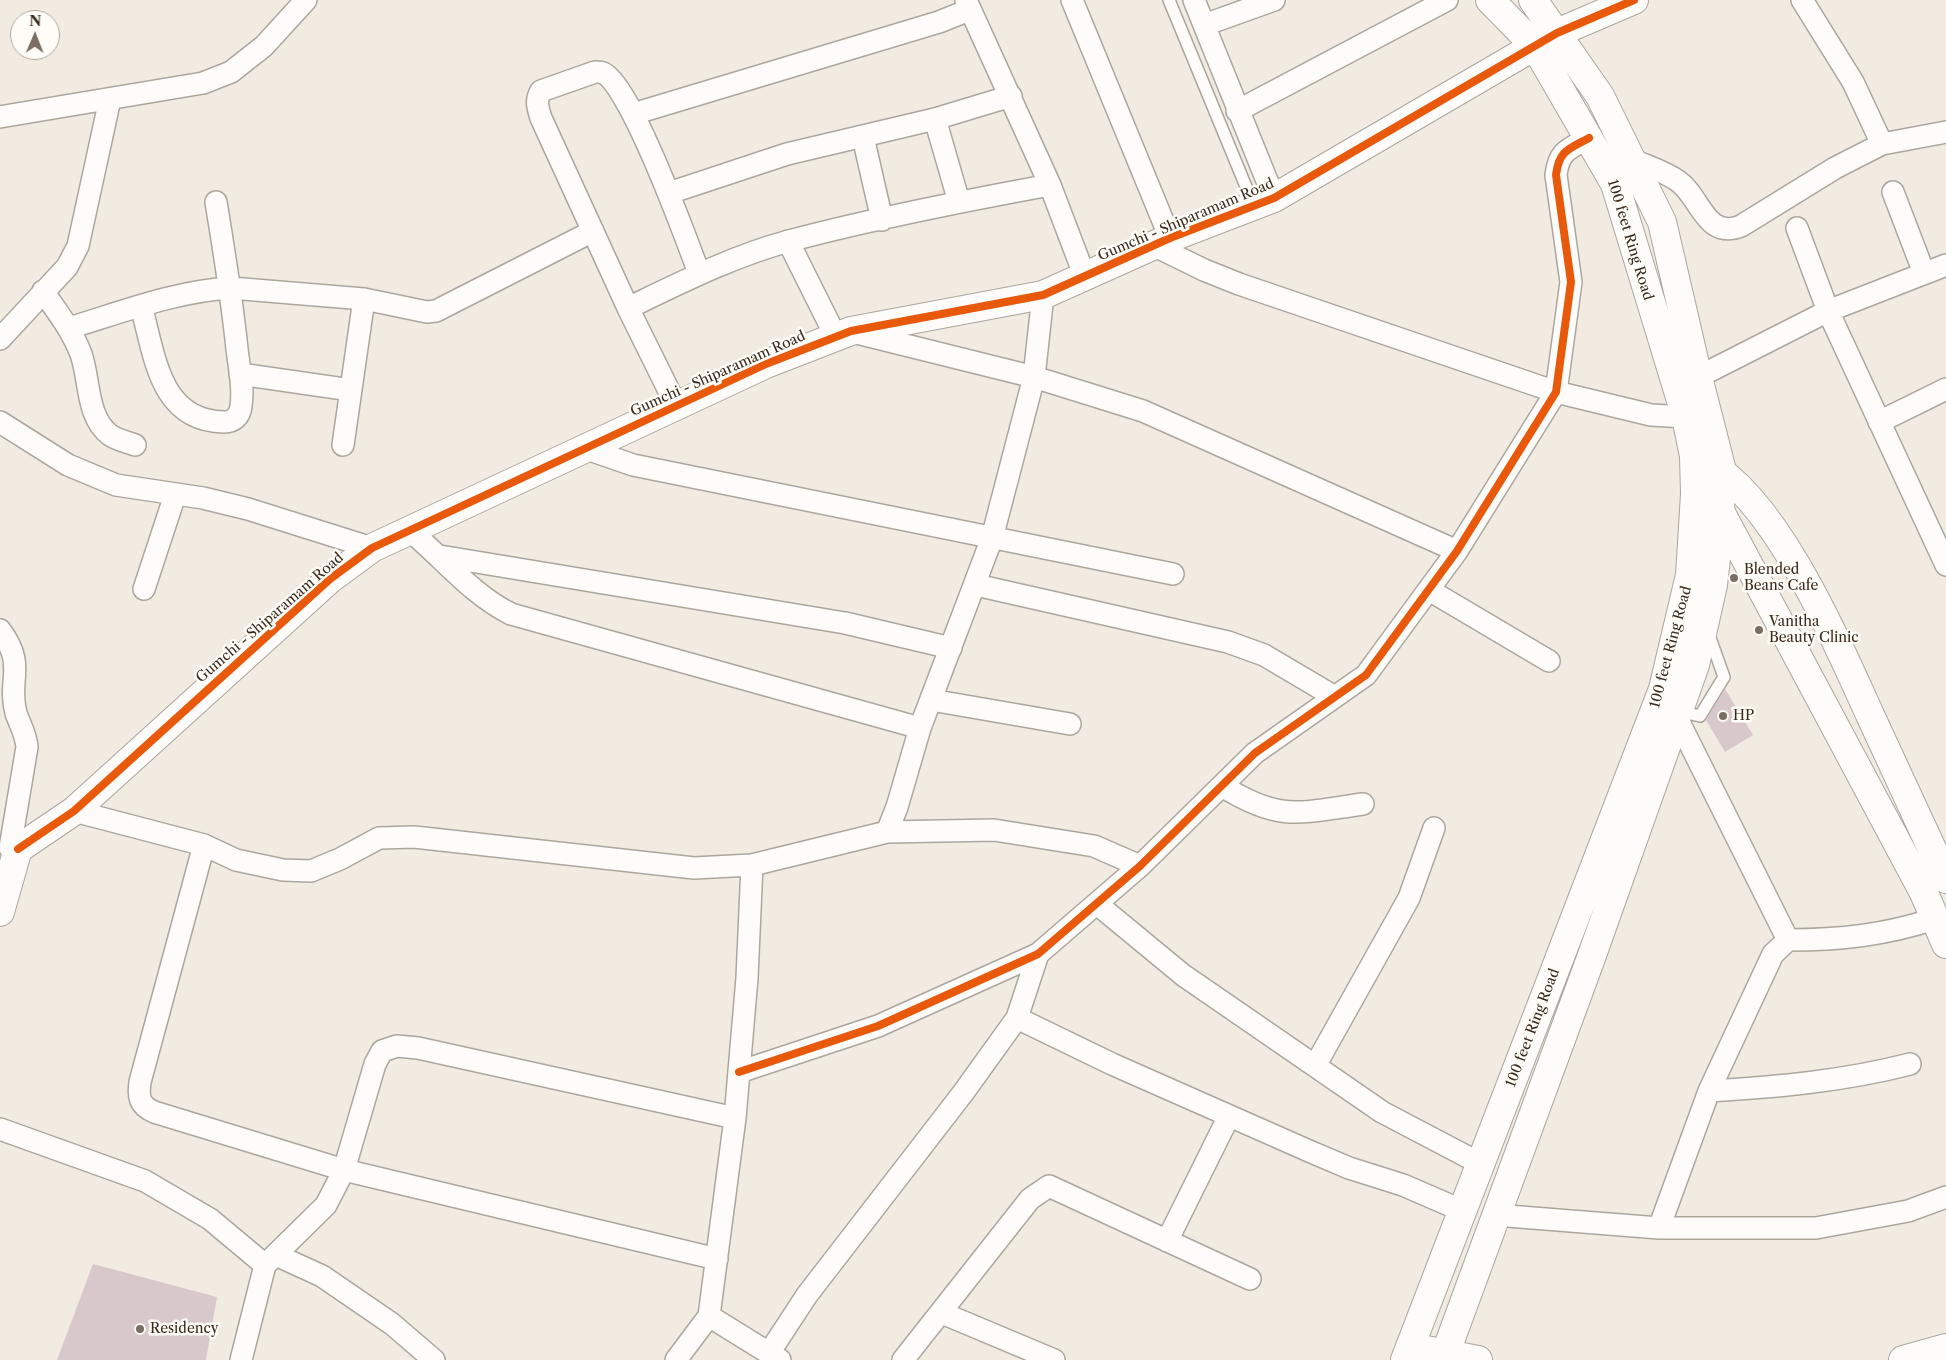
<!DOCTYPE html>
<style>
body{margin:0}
#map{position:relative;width:1946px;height:1360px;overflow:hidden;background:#f1ebe1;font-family:"Libre Caslon Text",serif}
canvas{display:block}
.north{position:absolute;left:10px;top:10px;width:50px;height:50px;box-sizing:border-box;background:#fdfcf7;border:1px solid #afa8a0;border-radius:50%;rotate:1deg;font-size:14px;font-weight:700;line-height:20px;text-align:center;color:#3b2a1e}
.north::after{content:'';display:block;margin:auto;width:18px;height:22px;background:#7b6e62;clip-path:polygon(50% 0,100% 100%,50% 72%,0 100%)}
</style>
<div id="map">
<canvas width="1946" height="1360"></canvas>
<div class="north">N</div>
</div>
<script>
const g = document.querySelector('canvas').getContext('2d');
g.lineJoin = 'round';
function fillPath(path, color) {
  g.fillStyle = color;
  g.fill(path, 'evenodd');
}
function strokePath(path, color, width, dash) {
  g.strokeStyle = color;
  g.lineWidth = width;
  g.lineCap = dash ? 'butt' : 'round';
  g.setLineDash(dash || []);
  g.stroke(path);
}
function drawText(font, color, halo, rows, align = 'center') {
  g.font = font + ' "Libre Caslon Text",serif';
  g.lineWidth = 5;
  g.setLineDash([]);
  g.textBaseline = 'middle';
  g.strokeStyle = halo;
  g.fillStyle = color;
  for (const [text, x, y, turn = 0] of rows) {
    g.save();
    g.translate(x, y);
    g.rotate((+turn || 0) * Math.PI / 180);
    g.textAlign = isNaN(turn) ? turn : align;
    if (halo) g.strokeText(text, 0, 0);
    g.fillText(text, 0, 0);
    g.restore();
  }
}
fillPath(new Path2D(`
 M1725 689 1753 735 1725 752 1706 720Z
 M93 1264 217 1297 206 1360H57Z`), '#d8c8cc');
const lane = new Path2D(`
 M1169 0 1254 206
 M1678 711 1700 716 1724 677 1708 632`);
const street = new Path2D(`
 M966 0 1050 185 1085 277
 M1072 0 1170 238
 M1194 0 1274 198
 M1802 0 1853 82 1882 144
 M1204 25 1274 0
 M1237 111 1447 0
 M633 114 939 22 969 10
 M0 117 203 83 231 72 264 46 306 0
 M935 119 959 202
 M863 137 882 220
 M1631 159C1646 166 1664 171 1678 181 1701 197 1705 240 1741 226L1835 168 1882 144 1946 132
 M1893 192 1924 273
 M669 193 787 154 935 119 1011 96
 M1797 228 1828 311 1946 565
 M788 241 836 337
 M1155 246 1204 270 1239 284 1556 392 1651 415 1686 417
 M43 291C57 312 72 330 81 354 90 379 86 417 110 435 117 440 127 442 135 445
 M141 306C155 355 159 421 224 422 234 422 240 416 241 406 244 388 239 367 237 349 232 299 224 251 216 202
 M628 308C680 283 733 256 789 241 875 218 963 201 1050 185
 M69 328C122 312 176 291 231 288L364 299 427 312 436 311 593 231
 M853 332 1034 377 1143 411 1457 551
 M0 339 67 267 78 246 110 99
 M240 374 351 390
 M1698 377 1828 311 1946 265
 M676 405 628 308 541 118C538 108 535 101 541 91L595 72C598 72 601 72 603 73 630 84 687 241 699 273
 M0 422 68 465 116 485 203 498 248 509 372 548
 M1879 422 1946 389
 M343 445 364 299
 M584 448 633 465 1173 574
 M408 529C443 558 471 594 511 614L920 728
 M440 556 845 623 951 648
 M976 585 1228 642 1264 655 1335 697
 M144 589 175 495
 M1429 590 1549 661
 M0 630C27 666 7 679 16 713 20 725 26 734 27 747L10 848
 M931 700 1070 724
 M1676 716 1788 940
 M1222 786C1280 822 1299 813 1363 804
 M74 811 204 845 236 860 283 870 311 871 340 859 379 838 414 837 694 868 752 865 887 832 994 830 1094 846 1140 866
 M887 832 897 807 920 728 992 538 1034 377 1043 295
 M204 845 140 1082C138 1097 139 1105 154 1112L344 1170 717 1259
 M1097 904 1183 975 1382 1112 1481 1164
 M1017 1018 1112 1064 1309 1151 1349 1168 1403 1185 1463 1211
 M1315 1066 1409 898 1434 828
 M739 1072 878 1026 1038 954 1140 866 1255 753 1366 675 1457 551 1556 392 1571 282 1556 175C1559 150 1569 149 1589 138
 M1709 1091C1778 1087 1844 1081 1910 1064
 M0 1129 145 1181 210 1219 265 1265
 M1495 1215 1659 1228H1816L1908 1211 1946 1197
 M1659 1228 1709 1091 1773 954 1788 940C1840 940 1885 935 1934 919
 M1167 1241 1229 1116
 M276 1255 322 1276 392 1324 434 1360
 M942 1313 1054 1360
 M709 1316 780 1360
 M769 1353 807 1295 963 1093 1017 1018 1038 954
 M241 1360 265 1265 326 1205 344 1170 375 1064 382 1051 397 1046 418 1048 735 1118
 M676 1360 709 1316 735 1118 747 978 752 865
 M903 1360 1030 1199 1049 1186 1250 1279`);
const secondary = new Path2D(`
 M1707 463C1777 500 1838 645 1871 717 1896 771 1921 825 1946 879
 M1711 504 1720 511 1924 893 1946 944
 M18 849 74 811 330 579 372 548 766 364 851 331 1043 295 1170 238 1274 198 1557 33 1634 0
 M0 912 18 849
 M1410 1347 1478 1360
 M1903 1360 1946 1348`);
const primary = new Path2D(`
 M1405 1360 1663 689 1690 575 1695 494 1694 456 1686 417 1615 184 1535 46 1490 0
 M1443 1360 1591 958 1695 665 1713 585 1719 531 1722 471 1698 377 1662 222 1600 96 1533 0`);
strokePath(lane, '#aca69f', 14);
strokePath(street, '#aca69f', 24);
strokePath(secondary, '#aca69f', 30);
strokePath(primary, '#aca69f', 30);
strokePath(lane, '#fdfcfa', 11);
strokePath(street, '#fdfcfa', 21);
strokePath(secondary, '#fdfcfa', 28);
strokePath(primary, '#fdfcfa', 28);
strokePath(new Path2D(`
 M18 849 74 811 330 579 372 548 766 364 851 331 1043 295 1170 238 1274 198 1557 33 1634 0
 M739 1072 878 1026 1038 954 1140 866 1255 753 1366 675 1457 551 1556 392 1571 282 1556 175C1559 150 1569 149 1589 138`), '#e8590c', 8);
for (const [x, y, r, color] of [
 [1734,578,5,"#7b6e62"],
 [1759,630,5,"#7b6e62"],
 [1723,716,5,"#7b6e62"],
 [140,1329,5,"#7b6e62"]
]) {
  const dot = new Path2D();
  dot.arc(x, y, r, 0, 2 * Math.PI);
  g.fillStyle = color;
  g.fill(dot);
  strokePath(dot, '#fdfcf7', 2);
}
drawText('14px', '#3b2a1e', '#fdfcf7', [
 ["Gumchi - Shiparamam Road",1186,220,-23],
 ["100 feet Ring Road",1630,240,73],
 ["Gumchi - Shiparamam Road",718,374,-24],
 ["Gumchi - Shiparamam Road",270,618,-41],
 ["100 feet Ring Road",1671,647,-75],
 ["100 feet Ring Road",1533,1028,-69]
]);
drawText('14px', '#3b2a1e', '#fdfcf7', [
 ["Blended",1744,570],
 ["Beans Cafe",1744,586],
 ["Vanitha",1769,622],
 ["Beauty Clinic",1769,638],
 ["HP",1733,716],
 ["Residency",150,1329]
], 'left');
</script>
